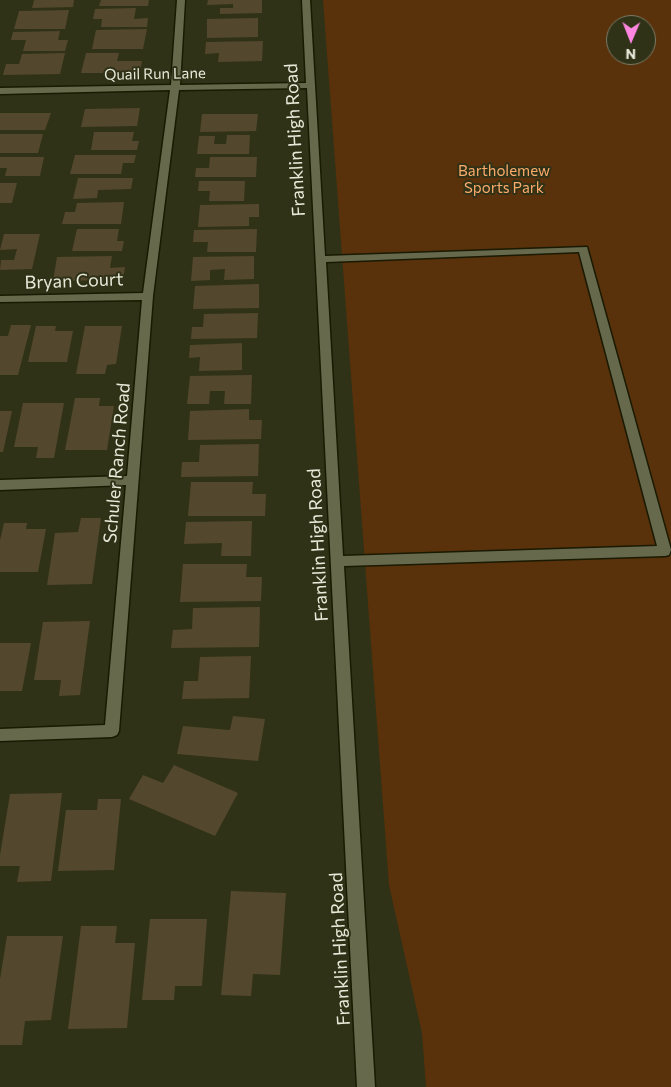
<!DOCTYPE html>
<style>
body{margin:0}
#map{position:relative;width:671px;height:1087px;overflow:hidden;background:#303217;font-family:Commissioner,sans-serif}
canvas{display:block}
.north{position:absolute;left:606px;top:15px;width:50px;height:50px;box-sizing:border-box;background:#303217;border:1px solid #797b65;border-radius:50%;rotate:181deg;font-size:14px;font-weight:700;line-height:20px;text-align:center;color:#e7e9d9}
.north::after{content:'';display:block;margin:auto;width:18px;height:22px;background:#fe86e0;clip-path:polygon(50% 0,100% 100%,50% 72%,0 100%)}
</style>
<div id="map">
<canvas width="671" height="1087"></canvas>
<div class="north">N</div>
</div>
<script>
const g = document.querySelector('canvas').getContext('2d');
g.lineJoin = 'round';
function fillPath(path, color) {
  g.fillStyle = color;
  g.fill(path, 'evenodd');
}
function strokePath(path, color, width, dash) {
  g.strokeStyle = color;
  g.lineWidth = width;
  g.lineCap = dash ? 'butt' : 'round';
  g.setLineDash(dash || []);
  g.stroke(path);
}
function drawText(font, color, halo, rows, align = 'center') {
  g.font = font + ' Commissioner,sans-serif';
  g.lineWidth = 4;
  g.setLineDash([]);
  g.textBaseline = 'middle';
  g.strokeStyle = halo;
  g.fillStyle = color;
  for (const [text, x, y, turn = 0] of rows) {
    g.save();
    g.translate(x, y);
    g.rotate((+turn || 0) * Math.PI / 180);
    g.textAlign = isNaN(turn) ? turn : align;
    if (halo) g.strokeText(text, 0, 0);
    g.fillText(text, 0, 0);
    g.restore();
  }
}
fillPath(new Path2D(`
 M323 0H671V1087H426L422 1033 389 885ZM616 25H646V55H616Z`), '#59310b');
fillPath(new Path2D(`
 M34 0H74L73 7 32 8Z
 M101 0H149L148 6H99Z
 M208 0H262V13L220 14V8H233V4L207 5Z
 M136 8 134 19 148 18 147 27H101L102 19H93L95 9Z
 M69 10 65 29H14L19 11Z
 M258 18V37L207 38V19Z
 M147 29 143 49H92L96 30Z
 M60 31 58 40H68L65 51H23L26 40H11L13 32Z
 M263 41 262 61 218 62 219 53 205 54 206 42Z
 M65 53 60 74 3 75 6 64H19L22 54Z
 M86 53H119L117 61H142L140 73H81Z
 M140 108 137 126 81 127 85 109Z
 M0 113H51L45 130H0Z
 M202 114H258L256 131 200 132Z
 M94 132H134L132 141H139L137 150H91Z
 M0 134H43L38 153H0Z
 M227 135H250L249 154H197L199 136H215L214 144H226Z
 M75 155H136L134 163H123L121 174H70Z
 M0 157H44L40 176H5L7 168H0Z
 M210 157H257L256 177H195L196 168H209Z
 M78 178H133L131 189 98 190 97 198 73 199Z
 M199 181H245L244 201H209L210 191H198Z
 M0 183H17L12 203H0Z
 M124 202 121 224H62L65 212H75L77 203Z
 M259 204V217H249V226L198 227 200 205Z
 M77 229H119L117 241H124L122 251H72Z
 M257 229 256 252H207L208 242H193L194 230Z
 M4 234H40L32 269 0 270 1 260H14L17 249 0 250Z
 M112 256 110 268 125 267 123 280 53 281 57 257Z
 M254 256V279L224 280 225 269 210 270V280L191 281 193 257Z
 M259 284V308L193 309 195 286Z
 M258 313 257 338 191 339 192 327H203L204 314Z
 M11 325H31L18 375H0V336H8Z
 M36 326H56L55 331H73L67 362H28Z
 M85 326H122L116 364 107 365 105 374H76Z
 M242 343V370L199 371 200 357 189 358 190 345Z
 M252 375 251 404H224L225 391H210L209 404H187L190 376Z
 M75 398H100L99 406H114L107 450H65Z
 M23 403H64L54 458H36L38 447H14Z
 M249 409V420H262L261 439 188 440 190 411Z
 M0 411H12L3 452H0Z
 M259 444 258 476 181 477 182 462H199L200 445Z
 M191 482H253L252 494H266L265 516H188Z
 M81 518H101L92 584 47 585 55 533 78 532Z
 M252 521 251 556H221L222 543 184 544 186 522Z
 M4 523H27L26 529H46L38 572H0V540Z
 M183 564H247L246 577H262L261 601 180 602Z
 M260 607 259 647 171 648 173 630 192 629 193 608Z
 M90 621 80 695 59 696 61 680H34L43 622Z
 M0 643H31L22 691H0Z
 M251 656 249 698 182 699 184 681H198L200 657Z
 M233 716 265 719 258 761 177 754 183 726 230 730Z
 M174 765 238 793 215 836 129 799 143 775 163 783Z
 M62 793 51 881 17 882 20 866H0V855L10 794Z
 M98 799H121L114 870 58 871 66 810H97Z
 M231 891 286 893 280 975 253 974 251 996 221 995Z
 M150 919H207L202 986H175L174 1000H142Z
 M81 926H117L115 943H135L127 1028 68 1029Z
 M7 936H63L51 1020 25 1021 22 1045H0V979Z`), '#53472d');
const minor = new Path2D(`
 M177 0H185L180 85 306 83 302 0H310L325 256 587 247 671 550 669 555 665 556 344 566 375 1087H357L307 88 179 90 153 296 119 731 117 735 112 737 0 741V729L105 725 126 485 0 490V480L127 476 142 300 0 302V296L143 293 170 90 0 94V88L171 85ZM579 252 657 546 343 556 326 262Z`);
strokePath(minor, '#191a01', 3);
fillPath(minor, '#67694d');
drawText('15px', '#e7e9d9', '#303217', [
 ["Quail Run Lane",155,74,-1]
]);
drawText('15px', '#fcab6b', '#303217', [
 ["Bartholemew",504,171],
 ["Sports Park",504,188]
]);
drawText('18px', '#e7e9d9', '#303217', [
 ["Franklin High Road",295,140,-93],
 ["Bryan Court",74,281,-2],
 ["Schuler Ranch Road",117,463,-85],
 ["Franklin High Road",318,545,-93],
 ["Franklin High Road",340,949,-93]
]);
</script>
